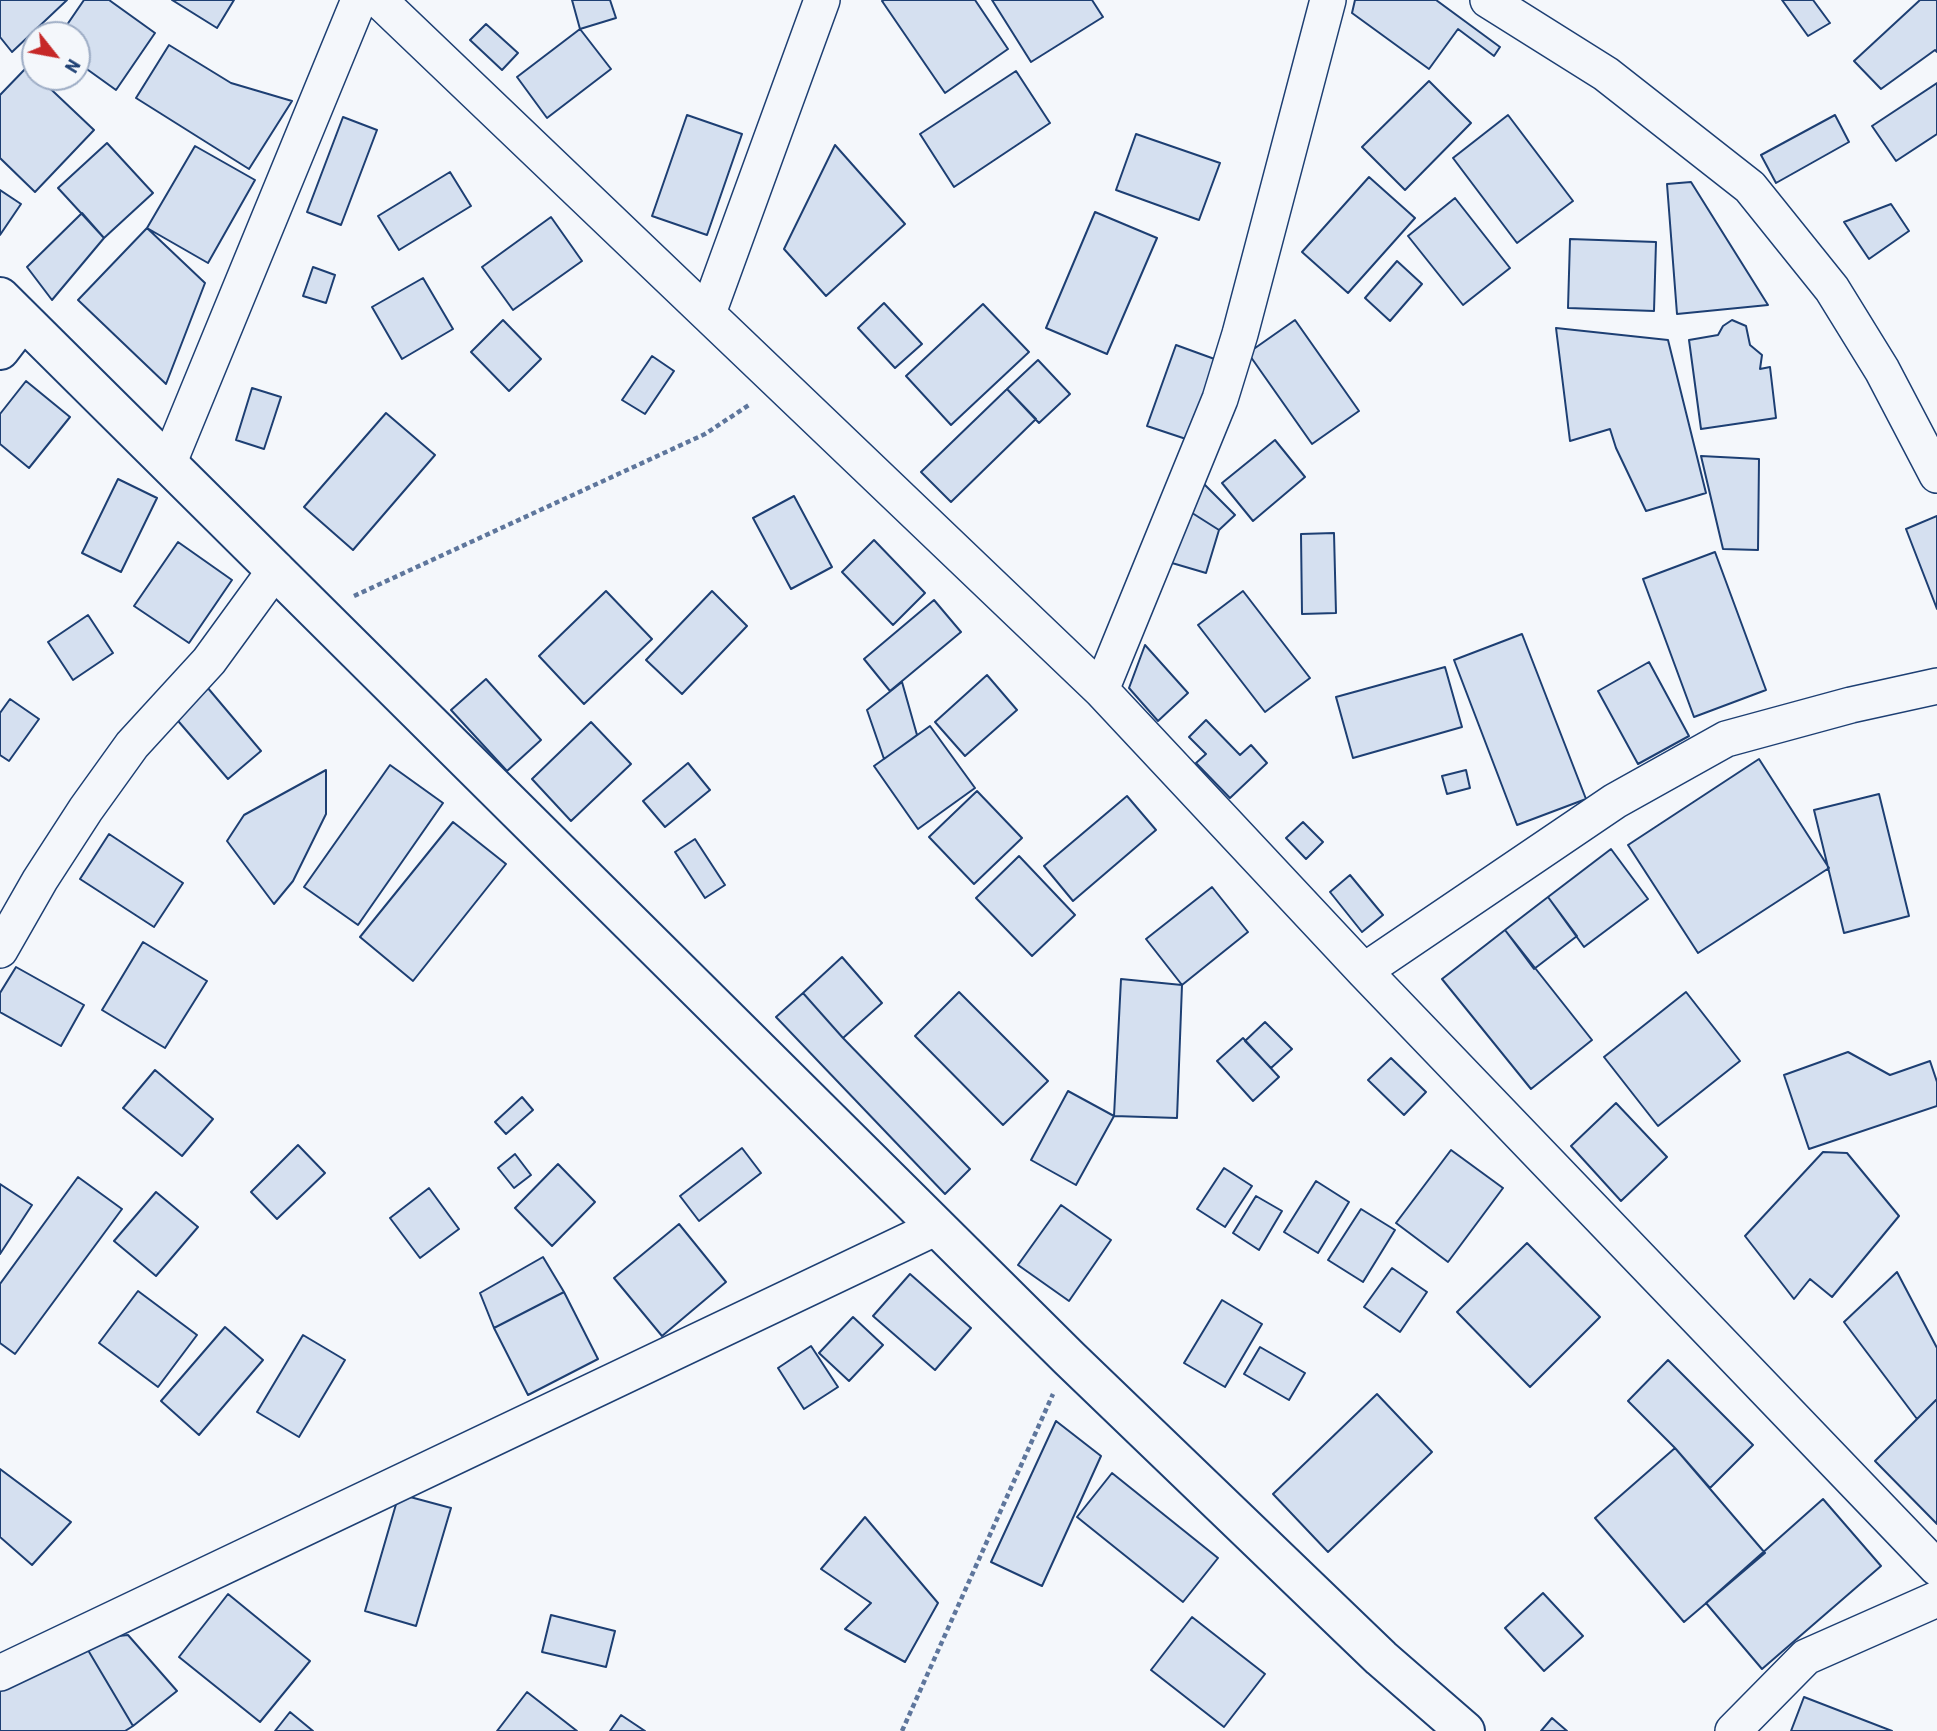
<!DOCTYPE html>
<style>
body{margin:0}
#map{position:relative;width:1937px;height:1731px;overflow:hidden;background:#f4f7fb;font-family:"Roboto Condensed",sans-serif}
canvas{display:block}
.north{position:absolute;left:21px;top:21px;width:70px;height:70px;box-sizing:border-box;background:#f4f7fb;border:2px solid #9eadc5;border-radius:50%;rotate:121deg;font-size:19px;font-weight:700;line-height:28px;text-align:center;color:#1d3f73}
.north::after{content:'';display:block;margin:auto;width:24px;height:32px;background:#c62828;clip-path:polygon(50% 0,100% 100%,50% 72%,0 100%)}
</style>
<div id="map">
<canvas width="1937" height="1731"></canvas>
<div class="north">N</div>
</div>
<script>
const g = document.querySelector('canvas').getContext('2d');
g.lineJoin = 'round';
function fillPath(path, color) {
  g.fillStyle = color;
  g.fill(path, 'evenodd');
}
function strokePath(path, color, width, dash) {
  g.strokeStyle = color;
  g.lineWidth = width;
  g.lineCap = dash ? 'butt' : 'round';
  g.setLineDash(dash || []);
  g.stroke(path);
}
const building = new Path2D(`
 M0 0H67L12 52 0 37Z
 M84 0H109L155 33 116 90 77 62V35H60Z
 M172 0H234L217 28Z
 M572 0H610L616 18 580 29Z
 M884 0H975L1008 49 945 93 882 1Z
 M992 0H1092L1103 17 1031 62Z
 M1355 0H1436L1500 47 1494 56 1458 29 1429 69 1352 13Z
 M1782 0H1813L1830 23 1808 36Z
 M1920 0H1937V52L1935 50 1881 89 1854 61Z
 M486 24 518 53 502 70 470 40Z
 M580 29 611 69 547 118 517 77Z
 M169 45 231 83 292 101 249 169 136 98Z
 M27 67 35 77H38L94 130 35 192 0 158V95Z
 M1016 71 1050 123 954 187 920 134Z
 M1429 81 1471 123 1405 190 1362 147Z
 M1937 83V134L1896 161 1872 126Z
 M687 115 742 134 707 235 652 216Z
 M1508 115 1573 201 1517 243 1453 158Z
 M1835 115 1849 142 1776 183 1761 155Z
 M343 117 377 130 341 225 307 212Z
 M1136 134 1220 163 1199 220 1116 190Z
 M107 143 153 193 104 238 58 188Z
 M835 145 905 224 826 296 784 249Z
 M195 146 255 180 208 263 147 228Z
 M450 172 471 206 399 250 378 216Z
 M1369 177 1415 218 1348 293 1302 252Z
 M1691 182 1768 305 1677 314 1667 184Z
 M0 190 21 204 0 235Z
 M1455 198 1510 268 1463 305 1408 236Z
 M1891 204 1909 231 1869 259 1844 222Z
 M1095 212 1157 238 1107 354 1046 328Z
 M82 213 104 238 52 300 27 267Z
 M551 217 582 261 513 310 482 267Z
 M147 228 205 283 166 384 78 300Z
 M1570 239 1656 242 1654 311 1568 308Z
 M1397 261 1422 284 1390 321 1365 298Z
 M313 267 335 275 326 303 303 296Z
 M423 278 453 329 402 359 372 307Z
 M884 303 922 344 895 368 858 328Z
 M983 304 1029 352 951 425 906 376Z
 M503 320 541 359 509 391 471 352Z
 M1295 320 1359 411 1312 444 1248 353Z
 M1732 320 1746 326 1750 345 1762 355 1760 369 1770 367 1776 418 1701 429 1689 340 1718 335 1723 326Z
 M1556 328 1668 340 1706 493 1646 511 1616 448 1610 429 1570 441Z
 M1176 345 1220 361 1192 441 1147 426Z
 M652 356 674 371 645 414 622 400Z
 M1038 360 1070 394 1039 423 1007 389Z
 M26 381 70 417 29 468 0 444V414Z
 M252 388 281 397 264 449 236 440Z
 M1007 389 1036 419 951 502 921 472Z
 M386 413 435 455 353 550 304 507Z
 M1275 440 1305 477 1253 521 1222 483Z
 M1701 456 1759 459 1758 550 1723 549Z
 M118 479 157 498 121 572 82 553Z
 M1202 482 1235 515 1219 530 1189 511Z
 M794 496 832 567 791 589 753 518Z
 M1189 511 1219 530 1206 573 1172 563Z
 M1937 516V609L1906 529Z
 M1334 533 1336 613 1302 614 1301 534Z
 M874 540 925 593 893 625 842 572Z
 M178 542 232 580 189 643 134 606Z
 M1715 552 1766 690 1694 717 1643 579Z
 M606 591 652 639 584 704 539 656Z
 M712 591 747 626 682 694 646 660Z
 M1243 591 1310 678 1265 712 1198 625Z
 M934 600 961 632 890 691 864 659Z
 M88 615 113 653 73 680 48 642Z
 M1522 634 1586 799 1517 825 1454 660Z
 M1145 645 1188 693 1158 721 1129 688Z
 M1649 662 1689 736 1638 764 1598 691Z
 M1445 667 1462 727 1353 758 1336 697Z
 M987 675 1017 710 965 756 935 722Z
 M486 679 541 740 507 771 451 710Z
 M902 682 917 735 884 759 867 710Z
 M207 687 261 751 228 779 173 715Z
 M10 699 39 719 9 761 0 755V713Z
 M1206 720 1240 755 1251 745 1267 763 1230 798 1196 763 1206 754 1189 737Z
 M591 722 631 764 571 821 532 779Z
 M930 726 975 788 918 829 874 766Z
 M1759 759 1829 868 1698 953 1628 845Z
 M688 763 710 790 665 827 643 801Z
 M390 765 443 803 358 925 304 887Z
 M326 770V814L293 881 274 904 227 841 244 815Z
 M1466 770 1470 788 1447 794 1442 776Z
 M977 791 1022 838 974 884 929 837Z
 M1879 794 1909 916 1844 933 1814 810Z
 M1127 796 1156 830 1073 901 1044 866Z
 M453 822 506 864 413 981 360 937Z
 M1303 822 1323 842 1306 859 1286 838Z
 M109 834 183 883 154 927 80 879Z
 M695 839 725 885 705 898 675 852Z
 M1611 849 1648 899 1584 947 1548 897Z
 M1019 856 1075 915 1032 956 976 898Z
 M1350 875 1383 915 1362 932 1330 892Z
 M1212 887 1248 932 1182 985 1146 939Z
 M1548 897 1577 936 1534 969 1505 930Z
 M1505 930 1592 1040 1531 1089 1442 979Z
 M143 942 207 981 165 1048 102 1010Z
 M842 957 882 1003 843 1038 803 993Z
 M16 967 84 1005 61 1046 0 1012V993Z
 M1121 979 1182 985 1177 1118 1114 1116Z
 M959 992 1048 1081 1003 1125 915 1036Z
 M1686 992 1740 1061 1658 1126 1604 1057Z
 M803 993 843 1038 970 1169 945 1194 776 1017Z
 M1265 1022 1292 1049 1271 1068 1245 1041Z
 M1243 1038 1279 1077 1253 1101 1217 1061Z
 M1848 1052 1890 1075 1930 1061 1937 1082V1106L1809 1149 1784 1075Z
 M1391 1058 1426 1092 1404 1115 1368 1080Z
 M155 1070 213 1119 182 1156 123 1108Z
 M1068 1091 1114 1116 1076 1185 1031 1160Z
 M522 1097 533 1110 506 1134 495 1122Z
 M1616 1103 1667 1157 1621 1201 1571 1146Z
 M298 1145 325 1173 277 1219 251 1192Z
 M742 1148 761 1173 699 1221 680 1196Z
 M1451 1150 1503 1188 1448 1262 1396 1223Z
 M1823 1152 1847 1153 1899 1216 1832 1297 1810 1279 1794 1299 1745 1236Z
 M515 1154 531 1175 514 1188 498 1168Z
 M558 1164 595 1202 552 1246 515 1208Z
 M1224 1168 1252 1186 1225 1227 1197 1209Z
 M78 1177 122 1209 15 1354 0 1343V1284Z
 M1316 1181 1349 1202 1318 1253 1284 1232Z
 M0 1184 32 1205 0 1254Z
 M429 1188 459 1229 420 1258 390 1218Z
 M156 1192 198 1227 156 1276 114 1241Z
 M1256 1196 1282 1211 1259 1250 1233 1233Z
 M1061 1205 1111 1240 1069 1301 1018 1265Z
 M1361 1209 1395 1230 1363 1282 1328 1260Z
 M679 1224 726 1282 662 1336 614 1278Z
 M1527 1243 1600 1317 1530 1387 1457 1312Z
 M543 1257 564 1292 494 1328 480 1293Z
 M1392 1268 1427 1292 1400 1332 1364 1307Z
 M1897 1272 1937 1348V1399L1917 1419 1844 1322Z
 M910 1274 971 1328 935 1370 873 1316Z
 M138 1291 197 1335 158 1387 99 1343Z
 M564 1292 598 1359 528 1395 494 1328Z
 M1222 1300 1262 1324 1225 1387 1184 1363Z
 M853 1317 883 1345 849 1381 819 1353Z
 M225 1327 263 1360 199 1435 161 1401Z
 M303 1335 345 1360 299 1437 257 1412Z
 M811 1346 838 1387 804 1409 778 1368Z
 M1260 1347 1305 1373 1289 1400 1244 1374Z
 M1668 1360 1753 1445 1710 1488 1675 1448 1628 1401Z
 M1377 1394 1432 1452 1328 1552 1273 1494Z
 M1937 1399V1524L1875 1461Z
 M1056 1421 1101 1456 1042 1586 991 1562Z
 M1675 1448 1765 1553 1684 1622 1595 1518Z
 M0 1469 71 1522 32 1565 0 1537Z
 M1112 1473 1218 1558 1183 1602 1077 1517Z
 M399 1494 451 1508 416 1626 365 1611Z
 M1823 1499 1881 1566 1762 1669 1706 1603Z
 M865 1517 938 1603 905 1662 845 1629 871 1603 821 1569Z
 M1543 1593 1583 1636 1544 1671 1505 1628Z
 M228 1594 310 1661 260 1722 179 1657Z
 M551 1615 615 1631 606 1667 542 1652Z
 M1192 1617 1265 1674 1224 1727 1151 1670Z
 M128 1635 177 1691 133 1726 82 1640Z
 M82 1640 133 1726 125 1731H0V1690Z
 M527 1692 577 1731H497Z
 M1804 1697 1892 1731H1791Z
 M290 1712 313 1731H275Z
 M621 1715 645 1731H610Z
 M1552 1718 1567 1731H1541Z`);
fillPath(building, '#d5e0f0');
strokePath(building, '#1d3f73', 2);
const minor = new Path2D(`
 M379 0 1101 690 1364 971 1937 1568
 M1488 0 1606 74 1750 187 1832 289 1882 370 1937 475
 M708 313 822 0
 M169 462 359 0
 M1101 690 1220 399 1240 334 1328 0
 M0 950 40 880 86 809 132 745 209 661 276 569
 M1364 971 1615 801 1726 739 1851 705 1937 686
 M0 1673 937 1227
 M1733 1731 1806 1657 1937 1599`);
const tertiary = new Path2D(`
 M0 297 1069 1358 1381 1658 1465 1731
 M0 350 23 320`);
strokePath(minor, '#1d3f73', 38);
strokePath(tertiary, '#1d3f73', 42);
strokePath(new Path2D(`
 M354 596 705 434 749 405
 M902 1731 1053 1394`), '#5e769c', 4.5, [5, 3.5]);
strokePath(minor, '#f4f7fb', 35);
strokePath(tertiary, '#f4f7fb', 38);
</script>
